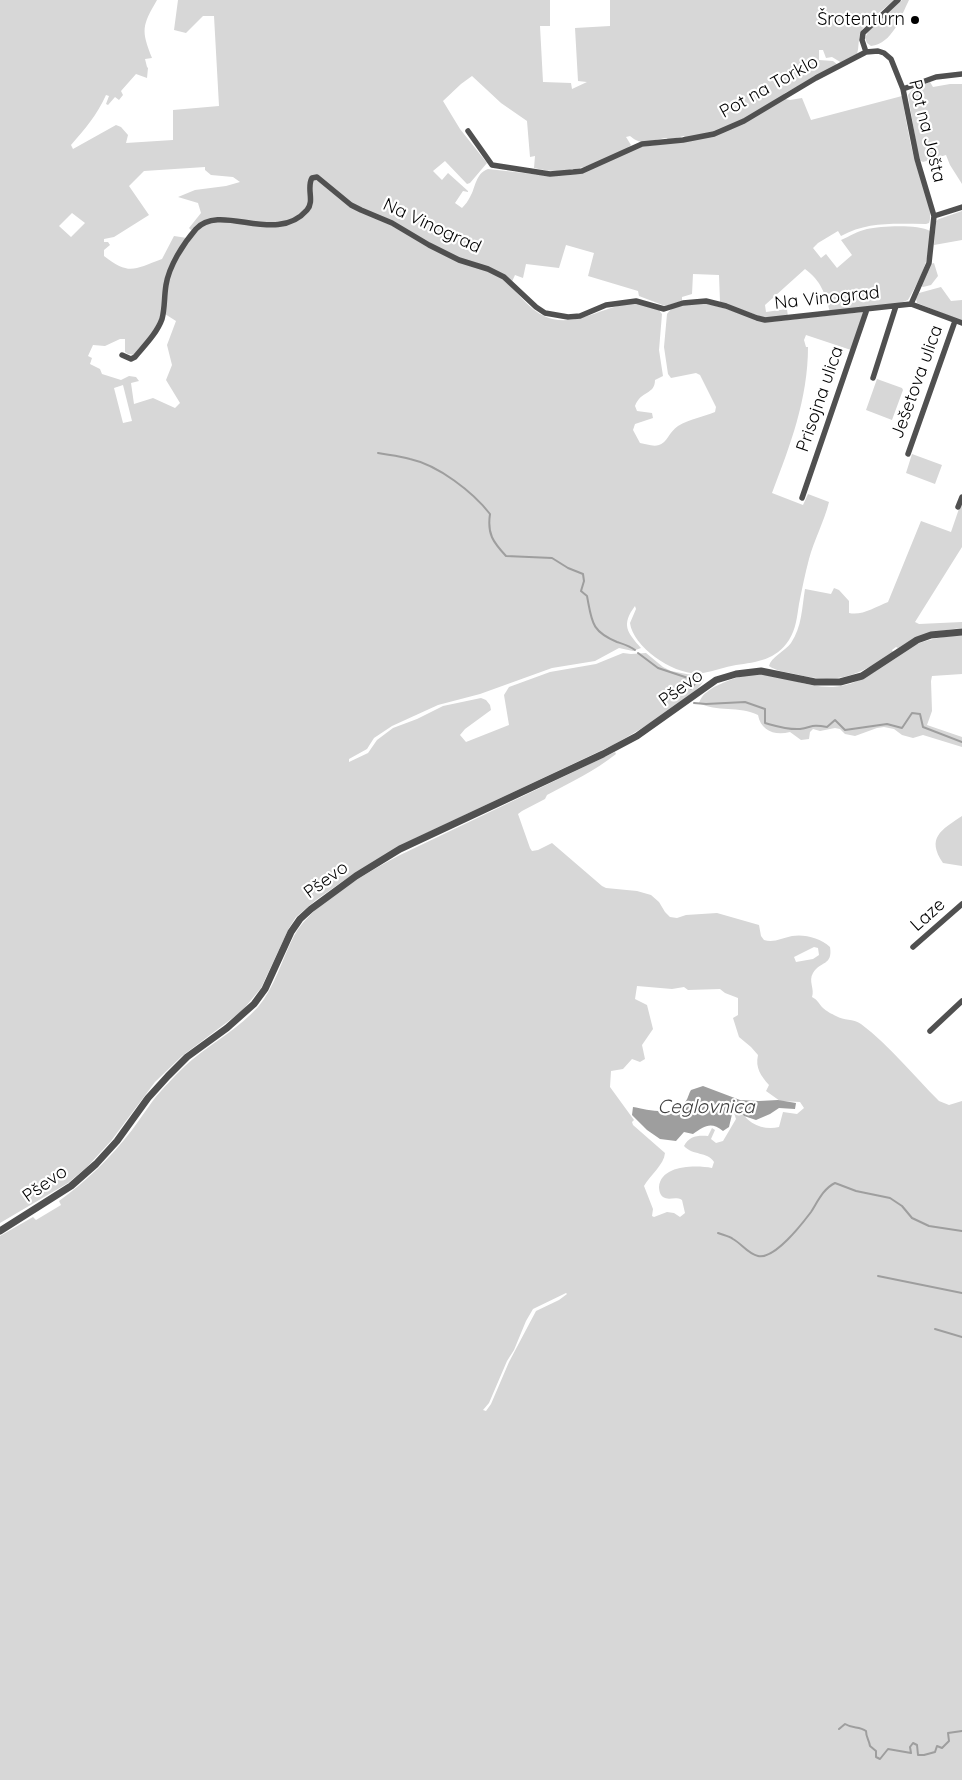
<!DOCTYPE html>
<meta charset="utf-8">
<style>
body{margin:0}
canvas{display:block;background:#fff}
</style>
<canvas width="962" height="1780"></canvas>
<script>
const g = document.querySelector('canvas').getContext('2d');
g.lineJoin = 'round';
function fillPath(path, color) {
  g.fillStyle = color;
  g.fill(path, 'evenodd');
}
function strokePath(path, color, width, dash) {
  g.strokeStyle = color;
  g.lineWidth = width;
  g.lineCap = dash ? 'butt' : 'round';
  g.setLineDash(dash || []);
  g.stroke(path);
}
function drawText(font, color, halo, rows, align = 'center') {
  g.font = font + ' Quicksand,sans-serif';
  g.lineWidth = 4.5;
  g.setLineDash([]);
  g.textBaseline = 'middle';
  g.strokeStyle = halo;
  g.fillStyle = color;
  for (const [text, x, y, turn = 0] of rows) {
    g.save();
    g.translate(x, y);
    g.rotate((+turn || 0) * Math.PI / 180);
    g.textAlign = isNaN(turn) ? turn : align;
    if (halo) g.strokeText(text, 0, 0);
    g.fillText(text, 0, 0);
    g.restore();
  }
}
fillPath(new Path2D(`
 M0 0H157C142 26 141 30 152 58L145 59 147 67 148 68 147 78 136 74 121 91 123 95 119 100 115 97 108 105 106 104 109 96 106 95C97 115 85 129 71 145L73 149 116 125 121 127 128 135 126 143 173 140V110L219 106 214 16H203L186 33 174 30 178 0H550V26H540L543 82 571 83 572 89 587 82 578 81 575 28 610 26V0H894C885 9 864 22 860 34 858 41 859 48 857 54L842 63 832 57 826 58 823 50H819V60L833 61 838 65 785 93 783 96 785 99 790 100 802 98 811 120 902 96C905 116 909 138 914 158 918 172 935 210 929 223L926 224C896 224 868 221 841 236L838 231 818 243 813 248 821 258 826 254 837 268 852 255 841 240C850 236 858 231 867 229 881 226 918 224 930 231 931 257 921 278 908 300L898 304 830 312C825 293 821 281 805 269L765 305 766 312 787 309 788 317 765 318 720 302 719 275 693 274 692 294 682 297V301L665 306 639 296 638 291 588 276 594 253 566 245 559 268 526 264 523 278 515 275 510 286C520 296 531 310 544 316 583 334 621 287 659 310L662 314 659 350 663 376 655 380C655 395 641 390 635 406L637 411 652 413 653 418 635 424 633 430 640 443C646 444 653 447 659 445 667 443 669 432 678 426 690 419 703 417 715 412L716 407 700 375 696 373 671 378 668 374 664 347 667 314C687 285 743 319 769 322L862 312 864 314 851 350 806 335 804 340 806 347H808C808 399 790 446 772 493L803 505 808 494 829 502C824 522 814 540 809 559 805 574 802 589 799 604 797 617 796 629 789 640 776 660 757 662 736 665 725 667 714 671 703 673 678 678 633 648 630 623L636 609 635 606C621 625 627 632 641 648L633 651 619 648 595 661 552 668 480 694 438 705 392 726 374 738 367 749 349 759V762L368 753 377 740 393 728 417 719 443 706 481 698 486 700 490 705 491 710 465 729 460 735 466 742 509 725 504 695 509 687 550 672 596 664 623 653 631 654 646 653 663 667 671 671 702 677 704 679C701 695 631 735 615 744L403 844 343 881 316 900 296 917 289 928 261 988 242 1011 182 1056 155 1082 111 1141 87 1167 68 1183 0 1223ZM472 76 501 103 527 121 530 157 535 156 534 168C570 177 596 164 628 148L631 145 626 137 630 136C644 148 652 139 667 138L668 140 684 136 687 141 640 147 587 171 572 175 551 176 488 169C475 174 476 187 470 197 468 201 465 205 462 208L455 203 463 191 468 192V191L448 173 442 180 433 171 445 161 467 184 470 183 487 163 460 129 443 101 461 84ZM205 167V170L211 175 233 177 240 182 226 186 195 190 178 197 198 203 201 213 189 228 192 231C214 203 255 231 285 222 293 220 299 214 305 210L307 213C285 233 257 226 230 222 222 221 214 220 207 223 197 227 191 237 186 245 178 256 170 270 168 284 165 294 166 304 165 314L176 321 167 345 172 365 166 380 180 403 175 408 153 398 134 404 131 383 139 381 136 377 129 376 121 380 102 374 100 369 90 364 92 358 88 356 93 345 105 346 120 339H125V352L128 354 135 355 154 331 160 320 167 275 176 255 187 238 174 236 162 259C134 269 130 276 104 256V250L110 245 108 242H104V239L114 237 149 215 129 186 144 171ZM72 213 85 223 71 237 59 226ZM123 385 132 421 123 423 114 388Z
 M902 0H909C900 18 893 43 871 46L867 43 865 38 868 32Z
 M930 82 933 87 950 84H962V184L950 165 946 155 923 162 919 160 908 95 912 90Z
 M962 211V240L934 245 936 221 939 219Z
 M934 263 938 276 931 285 923 287 921 286 931 264Z
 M941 287 951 301 962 300V321L917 303 916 299 919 293Z
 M877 379 902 388 903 390 892 420 866 410Z
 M912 454 942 465 935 484 906 473Z
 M962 500V547L915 622 919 624 962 622V628C938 630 919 635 898 648L896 647 892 650 893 652C859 676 837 685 795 674 786 672 776 671 769 666 771 657 785 651 791 643 802 627 802 607 805 589L831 594 834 588 839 590 849 601V613C862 616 875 607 888 602L921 521 951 532Z
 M962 635V674L932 676 931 681 932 711 927 725 962 737V747L923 735 913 738 902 735 894 729 884 727 877 728 855 736 845 734 840 729 835 728 820 731 813 729 810 732 809 739 801 740 790 732C775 736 761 731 758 715 740 706 716 712 699 703 702 694 707 692 714 687 728 680 746 673 762 674 786 676 808 688 833 687 868 685 888 657 917 644 932 638 947 636 962 635Z
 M615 752 616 754C595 771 571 782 547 795L545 799 522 811 518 814 530 848 532 851 538 850 552 843 602 886 606 888 637 891 651 895 659 902 665 912 670 917 677 918 686 915 717 913 759 925 761 936 764 940C774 943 782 938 792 936 805 934 820 938 830 947 833 966 820 961 813 973 808 981 815 989 812 997 818 1000 818 1003 823 1008 826 1011 832 1014 836 1016 844 1021 853 1018 861 1024 890 1046 914 1076 939 1101L949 1105 962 1101V1780H0V1236L33 1217 36 1220 61 1205 59 1201C87 1181 111 1157 132 1130 142 1117 150 1103 161 1091 171 1080 182 1068 193 1059 215 1041 239 1028 258 1007 275 987 282 959 294 936 312 903 365 874 398 856ZM814 947 818 948 819 955 813 959 796 962 794 957ZM637 986 672 989 684 987 688 990 720 989 725 993 738 998V1015L733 1018 739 1037 751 1047 758 1055C755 1068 761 1076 769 1085L766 1091 780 1101 800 1102 804 1108 797 1114 783 1112 779 1127C763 1131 746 1123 739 1108L733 1110 736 1119 723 1141 716 1143 711 1139 715 1130 712 1128 708 1136C698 1135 689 1136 684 1146 693 1156 707 1151 714 1162L712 1168C695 1165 661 1165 659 1187 659 1190 660 1195 663 1197 669 1201 675 1196 682 1200L685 1213 680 1217 674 1213 667 1212 654 1217 652 1216 653 1209 644 1186C650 1175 664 1165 665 1153L633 1125 632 1122 634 1120 610 1087 611 1071 623 1069 632 1059 640 1062 645 1059 642 1045 653 1029 647 1005 635 999ZM566 1293 567 1294 559 1300 536 1311 509 1362 491 1404 486 1411 483 1410 489 1403 507 1361 514 1350 526 1321 533 1309Z
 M962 816V866L943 863C926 838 941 830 962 816Z`), '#d7d7d7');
fillPath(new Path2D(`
 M703 1086 740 1100 759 1101 778 1100 796 1103 795 1109 779 1108 770 1114 756 1120 744 1116 739 1108 733 1110 729 1127 723 1131C711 1121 704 1126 693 1134L684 1132 676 1141 660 1139 647 1130 632 1115 633 1107C649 1110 675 1117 686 1101 688 1098 689 1093 691 1090Z`), '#9e9e9e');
strokePath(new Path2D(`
 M378 453C389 455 400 456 410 459 438 465 473 492 490 514 487 534 493 542 506 556L552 558 568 568 583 574 584 581 581 591 587 596C592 622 591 631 617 642 623 644 630 646 635 650
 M638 653 658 668 697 681 691 689
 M694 703 706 704 745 702 765 709V723C776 726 788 730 800 729 813 727 811 724 827 727L835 720 845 730 887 724 902 728 912 713 920 714 923 727 962 742
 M718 1233C723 1235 729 1236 733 1239 742 1244 748 1254 758 1256 774 1260 802 1224 811 1212 818 1201 823 1189 835 1183L856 1191 890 1198 902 1206 912 1218 929 1226 962 1231
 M878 1276 962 1293
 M935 1329 962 1337
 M839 1729 845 1724C853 1729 859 1726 866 1731 866 1737 869 1740 870 1746L876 1751V1757L880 1759 888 1749 911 1753 910 1747 913 1743 917 1745 918 1755H924L935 1752 937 1746 942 1748 949 1741 948 1733 962 1731`), '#9e9e9e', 2);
strokePath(new Path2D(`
 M866 52 862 40 863 33 898 0
 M903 89 936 77 962 74
 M468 131 492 165 550 174 573 172 582 171 642 144 683 140 714 134 744 121 816 78 866 52 878 51 884 53 891 59 903 89 917 159 934 216 929 263 911 304
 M934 216 962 207
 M122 355 131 359 135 357C145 345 157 333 162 319 165 308 164 297 166 285 169 266 183 244 196 229 221 202 276 246 307 210 315 201 306 188 312 178L317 177 351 205 361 210 392 223 429 245 459 260 488 269 504 277 536 307 545 313 568 317 580 316 606 305 636 301 664 309 683 303 706 301 726 306 757 318 765 320 911 304 962 323
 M873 378 896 306
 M908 454 955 321
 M802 498 867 309
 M958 507 962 497
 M913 947 962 904
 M930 1031 962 1001`), '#505050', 5.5);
strokePath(new Path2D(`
 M0 1231 71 1186 96 1164 117 1141 148 1098 168 1076 187 1057 227 1028 254 1004 265 989 291 932 300 919 311 909 356 876 400 849 603 754 637 736 716 680 736 674 761 671 815 682H840L862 676 917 640 931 635 962 632`), '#505050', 7);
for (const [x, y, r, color] of [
 [915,20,5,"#000"]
]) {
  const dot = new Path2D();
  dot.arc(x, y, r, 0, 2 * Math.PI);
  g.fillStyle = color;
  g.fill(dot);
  strokePath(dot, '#fff', 2);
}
drawText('18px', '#000', '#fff', [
 ["Šrotenturn",905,20]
], 'right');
drawText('18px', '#000', '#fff', [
 ["Pot na Torklo",769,87,-29],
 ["Pot na Jošta",927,131,76],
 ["Na Vinograd",432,226,25],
 ["Na Vinograd",827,298,-6],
 ["Ješetova ulica",917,382,-70],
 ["Prisojna ulica",820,399,-71],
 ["Pševo",681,688,-36],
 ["Pševo",326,880,-36],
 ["Laze",928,915,-42],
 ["Pševo",45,1184,-35]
]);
drawText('italic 19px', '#3f3f3f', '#fff', [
 ["Ceglovnica",706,1107]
]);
</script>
